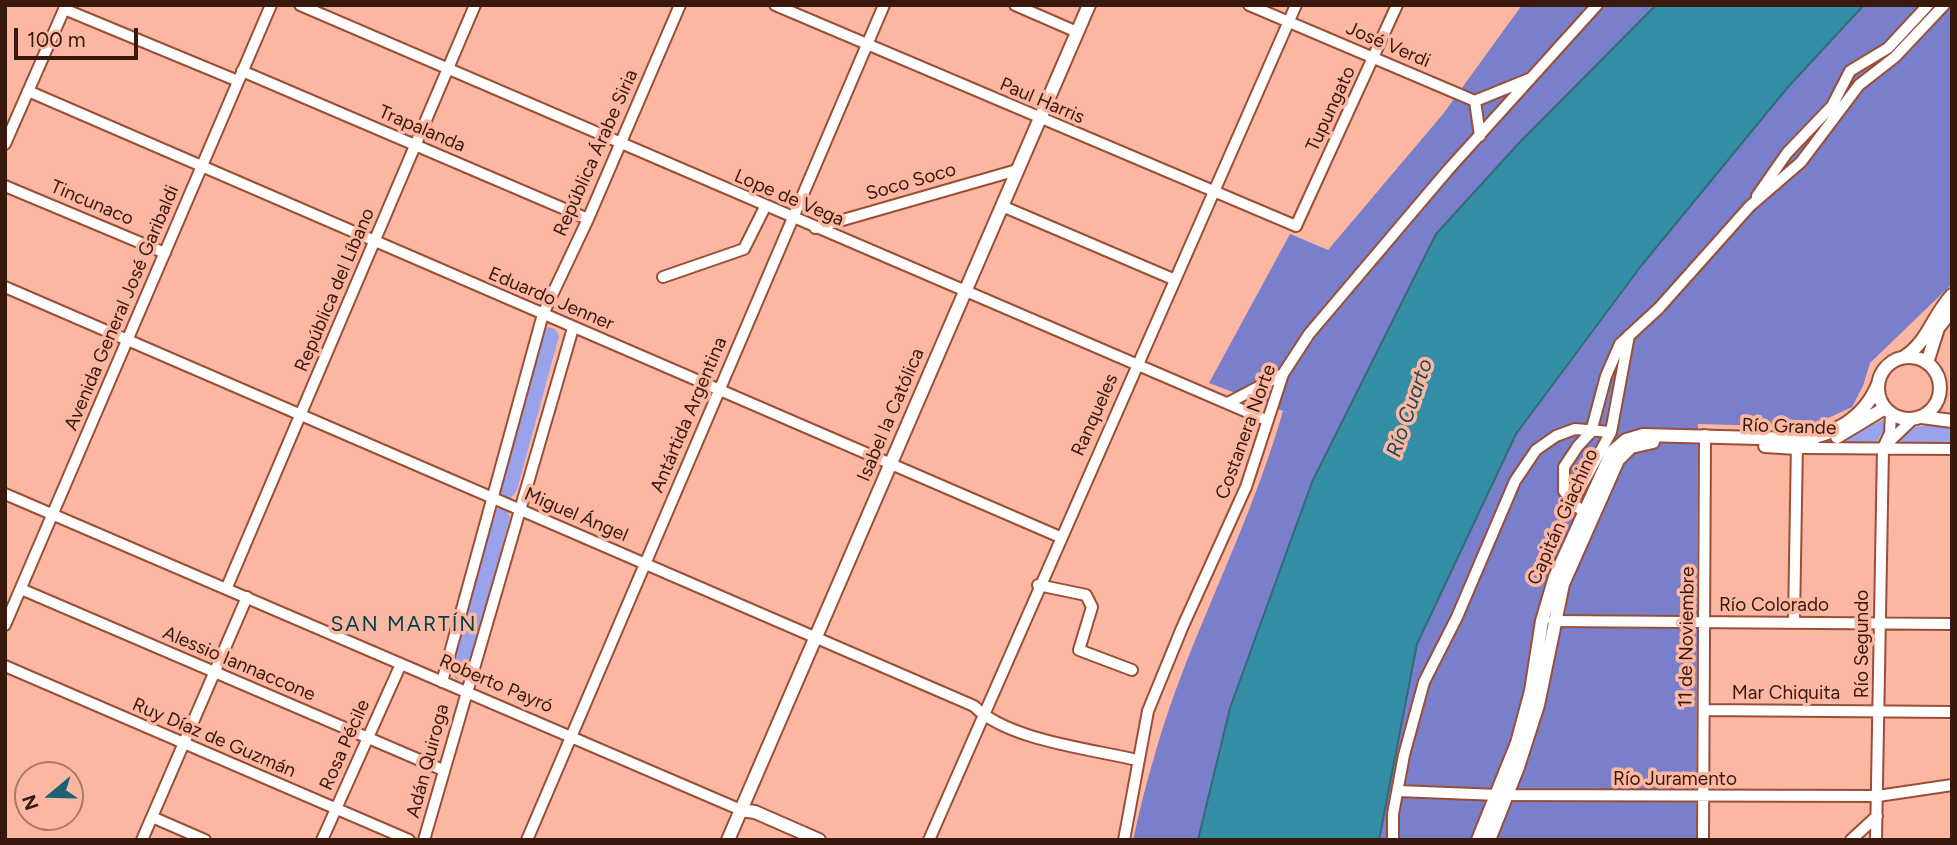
<!DOCTYPE html>
<meta charset="utf-8">
<style>
body{margin:0}
#map{position:relative;width:1957px;height:845px;overflow:hidden;background:#fbb7a1;font-family:Figtree,sans-serif}
canvas{display:block}
.frame{position:absolute;inset:0;border:7px solid #39190e;pointer-events:none}
.north{position:absolute;left:14px;top:761px;width:70px;height:70px;box-sizing:border-box;background:#fbb7a1;border:2px solid #ad7866;border-radius:50%;rotate:251deg;font-size:19px;font-weight:700;line-height:28px;text-align:center;color:#39190e}
.north::after{content:'';display:block;margin:auto;width:24px;height:32px;background:#1c6173;clip-path:polygon(50% 0,100% 100%,50% 72%,0 100%)}
.scale{position:absolute;left:14px;top:28px;width:124px;height:32px;box-sizing:border-box;border:4px solid #39190e;border-top:0;padding-left:9px;font-size:21px;line-height:24px;white-space:nowrap;color:#39190e;-webkit-text-stroke:5px #fbb7a1;paint-order:stroke}
</style>
<div id="map">
<canvas width="1957" height="845"></canvas>
<div class="frame"></div>
<div class="north">N</div>
<div class="scale">100 m</div>
</div>
<script>
const g = document.querySelector('canvas').getContext('2d');
g.lineJoin = 'round';
function fillPath(path, color) {
  g.fillStyle = color;
  g.fill(path, 'evenodd');
}
function strokePath(path, color, width, dash) {
  g.strokeStyle = color;
  g.lineWidth = width;
  g.lineCap = dash ? 'butt' : 'round';
  g.setLineDash(dash || []);
  g.stroke(path);
}
function drawText(font, color, halo, rows, align = 'center') {
  g.font = font + ' Figtree,sans-serif';
  g.lineWidth = 7;
  g.setLineDash([]);
  g.textBaseline = 'middle';
  g.strokeStyle = halo;
  g.fillStyle = color;
  for (const [text, x, y, turn = 0] of rows) {
    g.save();
    g.translate(x, y);
    g.rotate((+turn || 0) * Math.PI / 180);
    g.textAlign = isNaN(turn) ? turn : align;
    if (halo) g.strokeText(text, 0, 0);
    g.fillText(text, 0, 0);
    g.restore();
  }
}
fillPath(new Path2D(`
 M548 327 555 329 559 336 517 490 511 498H505L498 489 543 331Z
 M1883 420 1888 423 1876 443H1834Z
 M1941 424 1952 431V443H1894L1915 427Z
 M499 508 506 509 510 517 468 671 462 678 456 679 449 669 494 512Z`), '#9ba2ec');
fillPath(new Path2D(`
 M1522 5H1656L1519 143 1436 234 1312 482 1230 708 1198 840H1133C1145 785 1161 728 1181 676 1215 588 1257 502 1283 411L1209 383 1290 234 1328 250 1443 114Z
 M1864 5H1952V284L1870 363 1863 386 1852 407 1809 427 1698 424 1696 840H1379L1417 644 1516 434 1641 266 1788 87Z`), '#797fcb');
const water = new Path2D(`
 M1656 5H1864L1788 87 1641 266 1516 434 1417 644 1379 840H1198L1230 708 1312 482 1436 234 1519 143Z`);
fillPath(water, '#328da5');
strokePath(water, '#346a78', 2);
const minor = new Path2D(`
 M300 5 1266 420
 M775 5 1296 226 1397 5
 M1015 5 1077 32
 M1249 5 1475 101
 M64 9 238 81
 M242 71 588 219
 M28 91 1060 537
 M1480 136 1475 101 1529 79
 M5 144 66 5
 M5 186 165 253
 M1757 196 1787 153 1832 106 1850 71 1888 48 1928 5
 M1002 206 1173 279
 M815 228 1017 170
 M663 277 744 249 765 207
 M5 287 974 706C1007 740 1091 749 1137 760
 M1228 403 1283 374
 M1890 441 1912 420
 M1807 448 1952 449
 M5 494 741 810
 M1572 503 1611 432 1629 335
 M1592 515 1577 507 1564 491V467L1578 446 1591 432 1606 376 1620 344 1659 308 1750 206 1801 162 1859 85 1895 57 1944 5
 M1038 585 1086 595 1092 607 1079 650 1132 670
 M227 587 475 5
 M21 589 443 770
 M1553 621 1952 624
 M1794 622 1797 442
 M5 625 271 5
 M5 666 409 840
 M442 682 543 314 588 219 680 5
 M1704 710 1952 712
 M1398 791 1498 795 1878 796 1952 785
 M152 817 205 840
 M142 840 247 597
 M322 840 401 664
 M424 840 573 328
 M527 840 884 5
 M929 840 1296 5
 M1124 840 1148 711 1182 628 1246 487 1283 374 1309 334 1448 170 1597 5
 M1393 840V814L1404 755 1424 682 1457 617 1515 481 1536 450 1556 436 1575 429 1611 432
 M1703 840 1705 435
 M1851 840 1877 816
 M1876 840 1883 448 1890 433 1891 414`);
const major = new Path2D(`
 M1878 388a31 31 0 1 1 62 0a31 31 0 1 1-62 0Z
 M1904 357C1928 342 1933 315 1952 295
 M1927 363 1938 328 1952 310
 M1922 417 1952 421
 M1837 437 1885 408
 M1765 446 1797 448 1813 445
 M741 810 755 812 819 840
 M728 840 1089 5
 M1478 840 1517 743 1531 691 1542 621 1555 577 1612 452 1626 440 1643 435 1797 439C1832 438 1865 417 1878 384
 M1489 840 1518 767 1538 705 1563 584 1618 460 1631 447 1653 442`);
strokePath(minor, '#9a4e36', 14);
strokePath(major, '#9a4e36', 16);
strokePath(minor, '#fff', 10);
strokePath(major, '#fff', 12);
drawText('19px', '#39190e', '#fbb7a1', [
 ["José Verdi",1388,45,23],
 ["Paul Harris",1042,101,23],
 ["Tupungato",1331,109,-65],
 ["Trapalanda",422,129,23],
 ["República Árabe Siria",596,153,-66],
 ["Soco Soco",911,182,-16],
 ["Lope de Vega",789,198,23],
 ["Tincunaco",92,203,23],
 ["República del Líbano",335,290,-67],
 ["Eduardo Jenner",551,299,23],
 ["Avenida General José Garibaldi",122,308,-67],
 ["Antártida Argentina",689,415,-67],
 ["Isabel la Católica",891,415,-67],
 ["Ranqueles",1095,415,-66],
 ["Río Grande",1789,427,2],
 ["Costanera Norte",1246,432,-70],
 ["Miguel Ángel",576,515,23],
 ["Capitán Giachino",1563,517,-66],
 ["Río Colorado",1774,605],
 ["11 de Noviembre",1687,637,-89],
 ["Río Segundo",1862,644,-90],
 ["Alessio Iannaccone",239,664,23],
 ["Roberto Payró",496,684,23],
 ["Mar Chiquita",1786,693],
 ["Ruy Díaz de Guzmán",214,738,23],
 ["Rosa Pécile",345,745,-66],
 ["Adán Quiroga",428,761,-75],
 ["Río Juramento",1675,779]
]);
drawText('italic 21px', '#194c59', '#fbb7a1', [
 ["Río Cuarto",1410,408,-71]
]);
g.letterSpacing = '2px';
drawText('21px', '#023e4c', '#fbb7a1', [
 ["SAN MARTÍN",404,625]
]);
g.letterSpacing = '0px';
</script>
